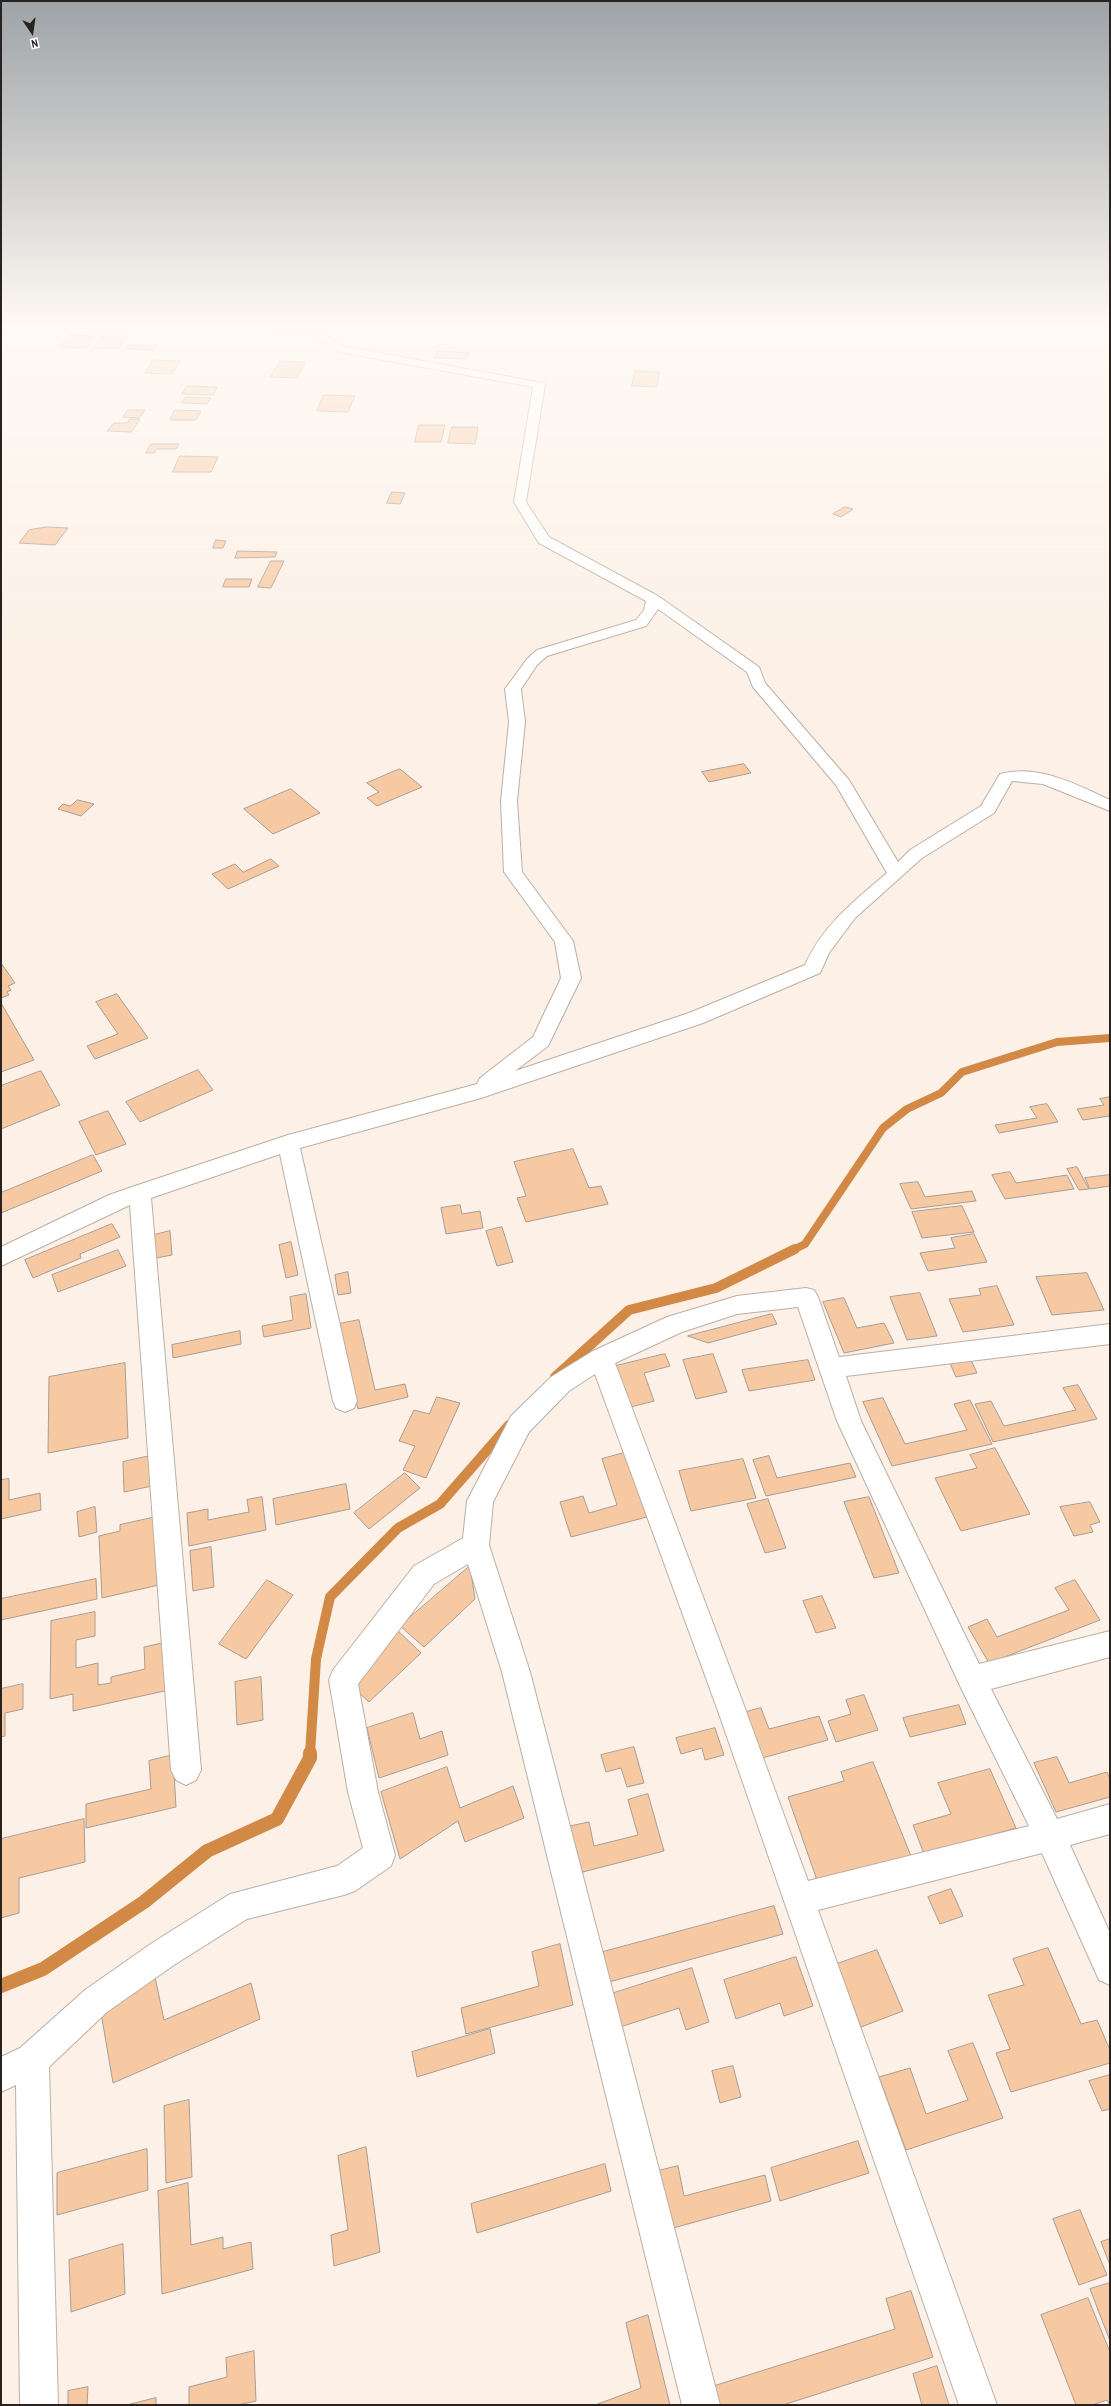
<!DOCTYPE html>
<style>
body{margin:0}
#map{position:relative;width:1111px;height:2406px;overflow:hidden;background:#fdf1e7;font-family:"Archivo Narrow",sans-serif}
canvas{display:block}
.frame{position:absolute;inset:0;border:2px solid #282320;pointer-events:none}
.north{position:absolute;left:12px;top:12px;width:40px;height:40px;-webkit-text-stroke:3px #fff;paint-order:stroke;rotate:167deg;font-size:11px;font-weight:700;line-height:16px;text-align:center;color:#282320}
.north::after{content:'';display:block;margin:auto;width:14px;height:18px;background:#282320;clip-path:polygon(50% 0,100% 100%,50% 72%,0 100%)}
</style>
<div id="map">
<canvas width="1111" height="2406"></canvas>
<div class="frame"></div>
<div class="north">N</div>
</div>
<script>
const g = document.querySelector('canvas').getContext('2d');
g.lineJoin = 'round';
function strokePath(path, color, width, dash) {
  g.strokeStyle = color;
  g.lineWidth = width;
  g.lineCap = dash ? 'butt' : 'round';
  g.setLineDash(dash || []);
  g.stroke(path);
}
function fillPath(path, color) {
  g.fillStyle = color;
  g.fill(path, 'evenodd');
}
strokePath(new Path2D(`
 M793 1250 805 1244 883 1128 907 1109 941 1093 962 1072 1057 1042 1110 1038`), '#d28945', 8);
strokePath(new Path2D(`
 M555 1377 629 1310 716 1288 795 1249
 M310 1754 316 1659 330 1597 398 1528 440 1504 509 1425`), '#d28945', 10);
strokePath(new Path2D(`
 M1 1986 43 1969 144 1902 207 1851 277 1819 310 1758V1753`), '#d28945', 14);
const building = new Path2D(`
 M70 335 96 336 86 348 60 347Z
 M102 336H127L120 348H95Z
 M128 345H157L154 350 125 349Z
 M438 351 469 353 466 359 435 358Z
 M153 360 180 361 172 374 145 373Z
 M280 361 305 362 297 378 271 377Z
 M635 371 659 372 657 387 632 386Z
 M187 386 217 387 213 395 182 394Z
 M324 395 355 396 348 412 317 411Z
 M186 397 211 398 207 404 182 403Z
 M128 410H145L139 418 123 417Z
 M175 410 201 411 196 420H170Z
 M130 419H140L131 432 107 431 114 423H127Z
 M419 425H445L441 442H415Z
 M452 427H478L475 444 448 443Z
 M151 444H179L176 449H157L154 453H146Z
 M180 456 218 457 211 472H173Z
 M392 492 405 493 400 504 387 503Z
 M845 507 853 509 841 517 833 514Z
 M47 527 68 528 55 545 19 543 29 530Z
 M216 540 226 541 223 548H213Z
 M238 551 277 552 275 557 235 558Z
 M271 561H284L271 588 258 587Z
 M226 579H252L249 587H223Z
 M744 764 751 773 709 782 702 772Z
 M400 769 422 787 377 806 367 798 379 792 367 783Z
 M291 789 320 813 273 834 244 809Z
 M78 800 94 804 81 816 58 809 63 804 70 806Z
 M271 859 279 866 228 889 212 874 235 864 243 872Z
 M1 963 15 983 8 986 11 990 7 992 9 995 1 998Z
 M117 994 148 1038 95 1059 87 1046 118 1034 96 1002Z
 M1 1003 34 1060 1 1072Z
 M198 1070 213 1090 140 1122 126 1102Z
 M41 1071 60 1105 1 1129V1086Z
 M1110 1097V1116L1083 1120 1077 1109 1104 1105 1100 1099Z
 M1047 1104 1058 1122 999 1133 995 1125 1037 1118 1030 1107Z
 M108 1111 126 1144 96 1155 79 1122Z
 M573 1149 589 1188 601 1186 608 1204 526 1222 517 1198 526 1196 514 1162Z
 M93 1155 102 1171 1 1213V1193Z
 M1077 1167 1089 1189 1079 1190 1067 1169Z
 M1010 1172 1016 1183 1067 1175 1074 1189 1005 1199 992 1175Z
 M1110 1175V1186L1090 1189 1085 1178Z
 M918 1182 925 1197 972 1191 976 1201 911 1209 900 1184Z
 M460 1205 462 1214 480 1211 483 1228 446 1234 441 1208Z
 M962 1206 974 1232 922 1238 912 1212Z
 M112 1224 120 1237 80 1254 81 1258 33 1278 25 1260Z
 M502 1227 513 1262 497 1266 486 1231Z
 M170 1231 172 1255 156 1258 154 1235Z
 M974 1234 987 1262 928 1271 920 1253 955 1248 951 1238Z
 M291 1242 298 1275 286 1278 279 1245Z
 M118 1250 126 1266 58 1292 52 1275Z
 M348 1272 351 1293 338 1295 335 1275Z
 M1087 1273 1104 1310 1052 1315 1036 1277Z
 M997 1286 1014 1325 963 1332 949 1299 981 1295 979 1289Z
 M920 1293 937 1336 907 1340 890 1297Z
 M306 1294 311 1328 264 1337 262 1326 293 1320 290 1297Z
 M844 1298 857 1328 884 1323 894 1343 844 1353 823 1302Z
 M772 1314 777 1324 708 1343 688 1336Z
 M359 1320 375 1390 405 1384 408 1397 358 1409 339 1324Z
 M240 1331 241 1344 173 1358 172 1345Z
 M665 1354 670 1366 644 1373 654 1401 631 1407 616 1366Z
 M713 1354 727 1392 696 1399 683 1360Z
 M970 1358 977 1373 956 1377 949 1361Z
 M808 1360 815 1380 749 1391 742 1370Z
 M125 1363 128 1438 48 1453 49 1377Z
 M1078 1385 1097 1419 993 1442 975 1404 991 1401 1004 1426 1076 1410 1063 1388Z
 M437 1397 460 1403 426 1478 403 1470 415 1446 399 1441 414 1410 429 1414Z
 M883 1398 905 1444 967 1430 954 1404 970 1400 992 1444 892 1466 863 1402Z
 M995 1448 1030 1514 961 1531 935 1478 977 1468 970 1455Z
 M624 1453 647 1517 571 1537 560 1502 583 1496 589 1513 617 1505 602 1459Z
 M150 1456 152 1486 124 1492 123 1462Z
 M769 1456 777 1478 850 1463 856 1477 766 1496 753 1460Z
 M743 1459 756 1498 691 1511 679 1471Z
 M405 1473 420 1488 369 1529 354 1513Z
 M9 1479V1500L40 1493 41 1510 1 1519V1480Z
 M346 1484 350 1509 276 1525 273 1499Z
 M262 1497 266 1530 189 1546 187 1513 208 1509V1520L249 1512 247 1500Z
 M869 1497 899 1573 874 1578 844 1502Z
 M768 1499 786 1548 765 1553 747 1504Z
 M1090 1502 1100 1522 1090 1525 1093 1532 1074 1536 1060 1507Z
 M95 1507 97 1532 79 1537 77 1512Z
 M156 1517 163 1584 102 1598 99 1536 120 1531V1525Z
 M211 1547 214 1587 193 1591 190 1551Z
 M470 1566 475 1599 424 1647 400 1626Z
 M96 1579 97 1599 1 1620V1599Z
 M267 1580 293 1595 246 1659 219 1644Z
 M1075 1580 1100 1620 989 1663 968 1627 987 1619 997 1637 1069 1610 1055 1588Z
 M822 1596 836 1628 816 1633 803 1601Z
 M95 1612V1636L76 1640V1668L98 1663V1685L111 1683V1677L145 1669 144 1647 167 1642 169 1690 73 1711V1694L50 1699 51 1621Z
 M395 1628 421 1653 369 1702 356 1690 359 1661Z
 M261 1677 263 1720 237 1725 235 1682Z
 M23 1684V1709L5 1713V1736L1 1737V1689Z
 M864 1695 878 1730 836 1742 828 1721 851 1714 846 1700Z
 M959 1705 966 1724 910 1737 903 1718Z
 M761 1708 769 1729 819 1716 828 1740 762 1758 746 1712Z
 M413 1713 420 1739 442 1731 448 1755 379 1778 367 1728Z
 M715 1728 724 1755 705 1760 702 1748 681 1754 676 1738Z
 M634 1747 644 1783 627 1787 621 1768 606 1772 601 1755Z
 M173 1755 176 1807 86 1828V1804L151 1789 149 1761Z
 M1057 1757 1069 1783 1107 1772 1110 1779V1797L1056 1812 1034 1763Z
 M873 1762 911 1856 818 1883 788 1797 844 1781 841 1772Z
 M447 1767 460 1808 513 1786 524 1818 465 1842 458 1821 400 1859 381 1792Z
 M990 1769 1016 1828 924 1854 913 1825 951 1814 938 1783Z
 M648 1794 664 1851 575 1874 565 1827 589 1822 594 1846 638 1835 628 1800Z
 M84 1819 85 1862 19 1878V1913L1 1918V1839Z
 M951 1889 963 1916 940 1924 928 1897Z
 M774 1906 783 1934 609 1982 603 1952Z
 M560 1944 573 2005 466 2034 461 2008 539 1986 532 1952Z
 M1048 1948 1081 2024 1097 2020 1110 2050V2063L1011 2092 996 2053 1010 2049 988 1995 1024 1985 1013 1959Z
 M877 1950 903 2011 861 2027 837 1964Z
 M796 1957 813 2006 784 2016 780 2003 736 2019 724 1980Z
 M692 1968 709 2022 686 2030 679 2008 617 2028 608 1995Z
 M155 1977 164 2020 251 1983 260 2019 113 2083 99 2001Z
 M490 2029 495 2053 417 2077 412 2052Z
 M973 2043 1003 2118 906 2150 879 2077 910 2068 926 2114 968 2100 948 2051Z
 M733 2066 741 2097 720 2103 712 2071Z
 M1110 2075V2109L1102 2111 1089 2081Z
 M189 2100 192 2177 166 2183 164 2106Z
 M858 2141 869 2173 780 2201 771 2168Z
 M366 2147 380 2252 334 2266 331 2235 348 2230 338 2156Z
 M147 2149 148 2190 57 2215V2173Z
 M605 2164 611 2191 477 2233 471 2204Z
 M678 2166 684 2196 765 2175 771 2201 666 2230 654 2172Z
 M188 2183 191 2245 223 2237V2249L251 2242 253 2269 162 2294 158 2191Z
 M1080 2210 1107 2275 1079 2285 1053 2219Z
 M1110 2239V2265L1101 2242Z
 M123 2244 125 2294 71 2312 69 2260Z
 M1110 2283V2341L1090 2289Z
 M911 2291 933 2357 783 2405H711L707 2388 895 2329 886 2299Z
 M1088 2298 1110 2352V2405L1107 2400 1092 2405H1076L1041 2315Z
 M648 2315 670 2405H595L641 2388 626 2323Z
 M254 2351 256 2401 238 2405H189V2387L227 2377 226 2358Z
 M937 2366 949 2405H922L913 2374Z
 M88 2387 87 2405H68V2391Z
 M156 2398V2405H127Z`);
fillPath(building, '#f7c9a2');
strokePath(building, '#a89c93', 1);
const minor = new Path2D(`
 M268 325H311L342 346 543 383 545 385 526 502 549 537 658 596 759 667 765 683 849 780 898 862 910 850 981 806 1000 774C1038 764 1076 784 1110 800V811L1043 784 1012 781 994 813 922 858 855 918 829 953 820 973 703 1023 481 1098 300 1148 357 1401 354 1408 345 1412 336 1408 333 1401 280 1154 151 1198 201 1770 196 1780 186 1785 176 1780 171 1770 130 1205 1 1266V1247L109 1195 132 1187 288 1135 477 1084 480 1078 533 1037 561 978 555 942 504 872 501 801 509 722 505 689 527 659 537 650 636 620 644 610 646 601 539 543 514 502 533 387 339 352 304 329 273 328ZM658 609 747 672 753 687 836 785 887 873C855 900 822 926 805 965L689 1013 515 1071 548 1046 581 978 573 941 522 872 517 801 525 722 521 689 537 665 547 656 646 626Z
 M806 1288 814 1290 818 1297 839 1357 1110 1324V1344L846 1376 861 1421 979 1664 1110 1631V1657L991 1689 1057 1819 1110 1804V1834L1070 1845 1110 1933V1985L1099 1980 1042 1853 818 1910 997 2405H959L718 1711 595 1374 569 1391 529 1432 493 1502 489 1545 530 1672 720 2405H682L502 1672 468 1564 434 1584 358 1684 378 1792 395 1855 391 1866 355 1891 344 1895 247 1919 174 1965 107 2012 49 2067 58 2405H20L16 2085 1 2092V2057L20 2048 85 1990 152 1943 230 1894 337 1866 363 1848 348 1792 329 1680 333 1670 414 1566 463 1538 467 1501 511 1416 551 1377 593 1351 667 1317 737 1296ZM798 1307 837 1421 962 1690 1029 1826 808 1881 746 1711 615 1363 682 1332 737 1314Z`);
strokePath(minor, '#baafa5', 2);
fillPath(minor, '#fff');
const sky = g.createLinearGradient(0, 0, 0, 662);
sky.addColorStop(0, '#9fa3a7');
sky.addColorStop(0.49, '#fef9f4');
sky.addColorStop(1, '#fef9f400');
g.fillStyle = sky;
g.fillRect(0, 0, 1111, 662);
</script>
